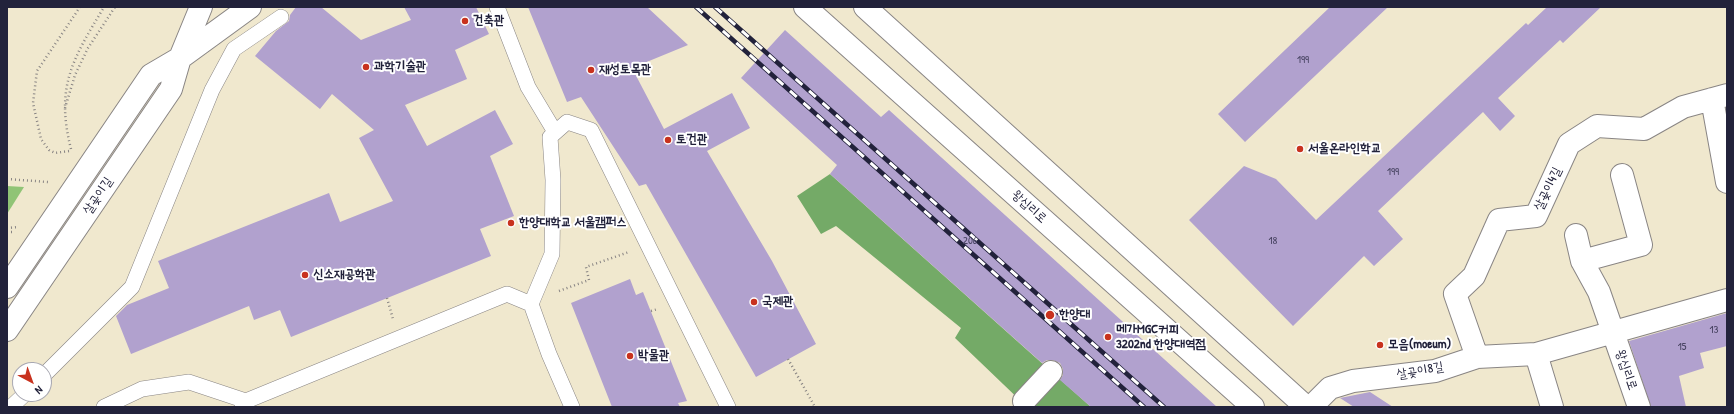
<!DOCTYPE html>
<meta charset="utf-8">
<style>
body{margin:0}
#map{position:relative;width:1734px;height:414px;overflow:hidden;background:#f0e8ce;font-family:"Patrick Hand",sans-serif}
canvas{display:block}
.frame{position:absolute;inset:0;border:8px solid #22223b;pointer-events:none}
.north{position:absolute;left:12px;top:362px;width:40px;height:40px;box-sizing:border-box;background:#fff;border:1px solid #a7a7b1;border-radius:50%;rotate:139deg;font-size:11px;font-weight:700;line-height:16px;text-align:center;color:#22223b}
.north::after{content:'';display:block;margin:auto;width:14px;height:18px;background:#c8321e;clip-path:polygon(50% 0,100% 100%,50% 72%,0 100%)}
</style>
<div id="map">
<canvas width="1734" height="414"></canvas>
<div class="frame"></div>
<div class="north">N</div>
</div>
<script>
const g = document.querySelector('canvas').getContext('2d');
g.lineJoin = 'round';
function fillPath(path, color) {
  g.fillStyle = color;
  g.fill(path, 'evenodd');
}
function strokePath(path, color, width, dash) {
  g.strokeStyle = color;
  g.lineWidth = width;
  g.lineCap = dash ? 'butt' : 'round';
  g.setLineDash(dash || []);
  g.stroke(path);
}
function drawText(font, color, halo, rows, align = 'center') {
  g.font = font + ' "Patrick Hand","Poor Story",sans-serif';
  g.lineWidth = 4;
  g.setLineDash([]);
  g.textBaseline = 'middle';
  g.strokeStyle = halo;
  g.fillStyle = color;
  for (const [text, x, y, turn = 0] of rows) {
    g.save();
    g.translate(x, y);
    g.rotate((+turn || 0) * Math.PI / 180);
    g.textAlign = isNaN(turn) ? turn : align;
    if (halo) g.strokeText(text, 0, 0);
    g.fillText(text, 0, 0);
    g.restore();
  }
}
fillPath(new Path2D(`
 M7 186 24 187 7 214Z`), '#90c476');
fillPath(new Path2D(`
 M830 174 1091 407H1027L955 338 961 328 836 226 821 234 797 196Z`), '#74aa67');
fillPath(new Path2D(`
 M296 7H321L361 40 411 20 404 7H476L489 34 455 50 467 79 405 105 427 146 495 110 513 144 490 156 514 216 480 229 491 256 291 337 280 310 254 320 249 306 131 354 116 316 127 305 169 288 158 261 329 193 340 222 393 201 359 138 374 130 332 94 320 109 255 56 276 31 289 21 290 15Z
 M528 7H647L688 45 632 68 664 129 732 93 750 128 707 151 772 261 816 344 756 377 646 184 639 186 581 97 567 102Z
 M1330 7H1388L1245 142 1218 114Z
 M1547 7H1601L1563 43 1560 40 1498 98 1515 116 1500 131 1483 112 1378 211 1403 239 1374 266 1364 256 1293 326 1189 220 1244 166 1276 179 1316 220 1526 23 1528 25Z
 M785 30 881 117 889 110 1217 407H1091L1060 380 1063 375V369L1060 363 1053 360H1047L1042 363 830 174 837 165 741 78Z
 M630 279 636 295 643 292 687 401 678 403 680 407H612L571 303Z
 M1727 313V346L1700 353 1704 368 1679 376 1686 407H1651L1629 341Z
 M1370 392 1393 407H1354L1340 398Z`), '#b1a1ce');
const service = new Path2D(`
 M497 7 528 87 555 132
 M531 304 552 254 553 180 550 137 567 122 591 130 728 407
 M44 375 132 287 212 90 234 49 281 17
 M11 407 25 394
 M104 407 142 389 189 382 246 401
 M242 407 246 401 507 294 531 304 549 354 572 407`);
const pedestrian = new Path2D(`
 M1024 401 1051 372`);
const minor = new Path2D(`
 M1712 99 1727 182
 M1576 235 1582 261 1599 292 1639 407
 M1582 261 1641 245 1622 175
 M1536 354 1552 407
 M1477 357 1455 294 1474 276 1499 220 1536 216 1569 144 1597 126 1644 129 1683 107 1727 95
 M1311 407 1330 388 1353 381 1435 371 1477 357 1536 354 1727 300`);
const secondary = new Path2D(`
 M180 58 250 7
 M7 287 151 75 180 58 184 52
 M7 330 171 89 180 58 201 7`);
const primary = new Path2D(`
 M805 7 1253 407
 M865 7 1306 407`);
strokePath(service, '#898584', 16);
strokePath(pedestrian, '#898584', 24);
strokePath(minor, '#898584', 24);
strokePath(secondary, '#898584', 24);
strokePath(primary, '#898584', 24);
strokePath(new Path2D(`
 M65 108 75 75 88 48 115 7
 M71 149C55 86 73 59 104 7
 M69 151 55 153 49 150 41 139 33 103 37 71 80 7
 M7 179 48 182
 M7 228 18 227
 M7 232H14
 M559 291 589 280 586 267 629 252
 M387 298 393 319
 M651 311 658 309
 M788 359 815 407`), '#898584', 2.5, [1, 3]);
strokePath(service, '#fff', 15);
strokePath(pedestrian, '#fff', 22);
strokePath(minor, '#fff', 22);
strokePath(secondary, '#fff', 22);
strokePath(primary, '#fff', 22);
const rail = new Path2D(`
 M696 7 1144 407
 M715 7 1164 407`);
strokePath(rail, '#22223b', 4.5);
strokePath(rail, '#fff', 3, [9]);
for (const [x, y, r, color] of [
 [465,21,4,"#c8321e"],
 [366,67,4,"#c8321e"],
 [591,70,4,"#c8321e"],
 [668,140,4,"#c8321e"],
 [1300,149,4,"#c8321e"],
 [511,223,4,"#c8321e"],
 [305,275,4,"#c8321e"],
 [754,302,4,"#c8321e"],
 [1050,315,5,"#c8321e"],
 [1108,337,4,"#c8321e"],
 [1380,345,4,"#c8321e"],
 [630,356,4,"#c8321e"]
]) {
  const dot = new Path2D();
  dot.arc(x, y, r, 0, 2 * Math.PI);
  g.fillStyle = color;
  g.fill(dot);
  strokePath(dot, '#fff', 1.5);
}
drawText('11px', '#464260', null, [
 ["199",1303,60],
 ["199",1393,172],
 ["206",970,241],
 ["18",1273,241],
 ["13",1714,330],
 ["15",1682,347]
]);
drawText('bold 13px', '#22223b', '#fff', [
 ["건축관",473,21],
 ["과학기술관",374,67],
 ["재성토목관",599,70],
 ["토건관",676,140],
 ["서울온라인학교",1308,149],
 ["한양대학교 서울캠퍼스",519,223],
 ["신소재공학관",313,275],
 ["국제관",762,302],
 ["한양대",1059,315],
 ["메가MGC커피",1116,330],
 ["3202nd 한양대역점",1116,345],
 ["모음(moeum)",1388,345],
 ["박물관",638,356]
], 'left');
drawText('13px', '#22223b', '#fff', [
 ["살곶이4길",1548,189,-64],
 ["살곶이길",98,196,-56],
 ["왕십리로",1029,207,42],
 ["왕십리로",1626,370,71],
 ["살곶이8길",1420,371,-10]
]);
</script>
